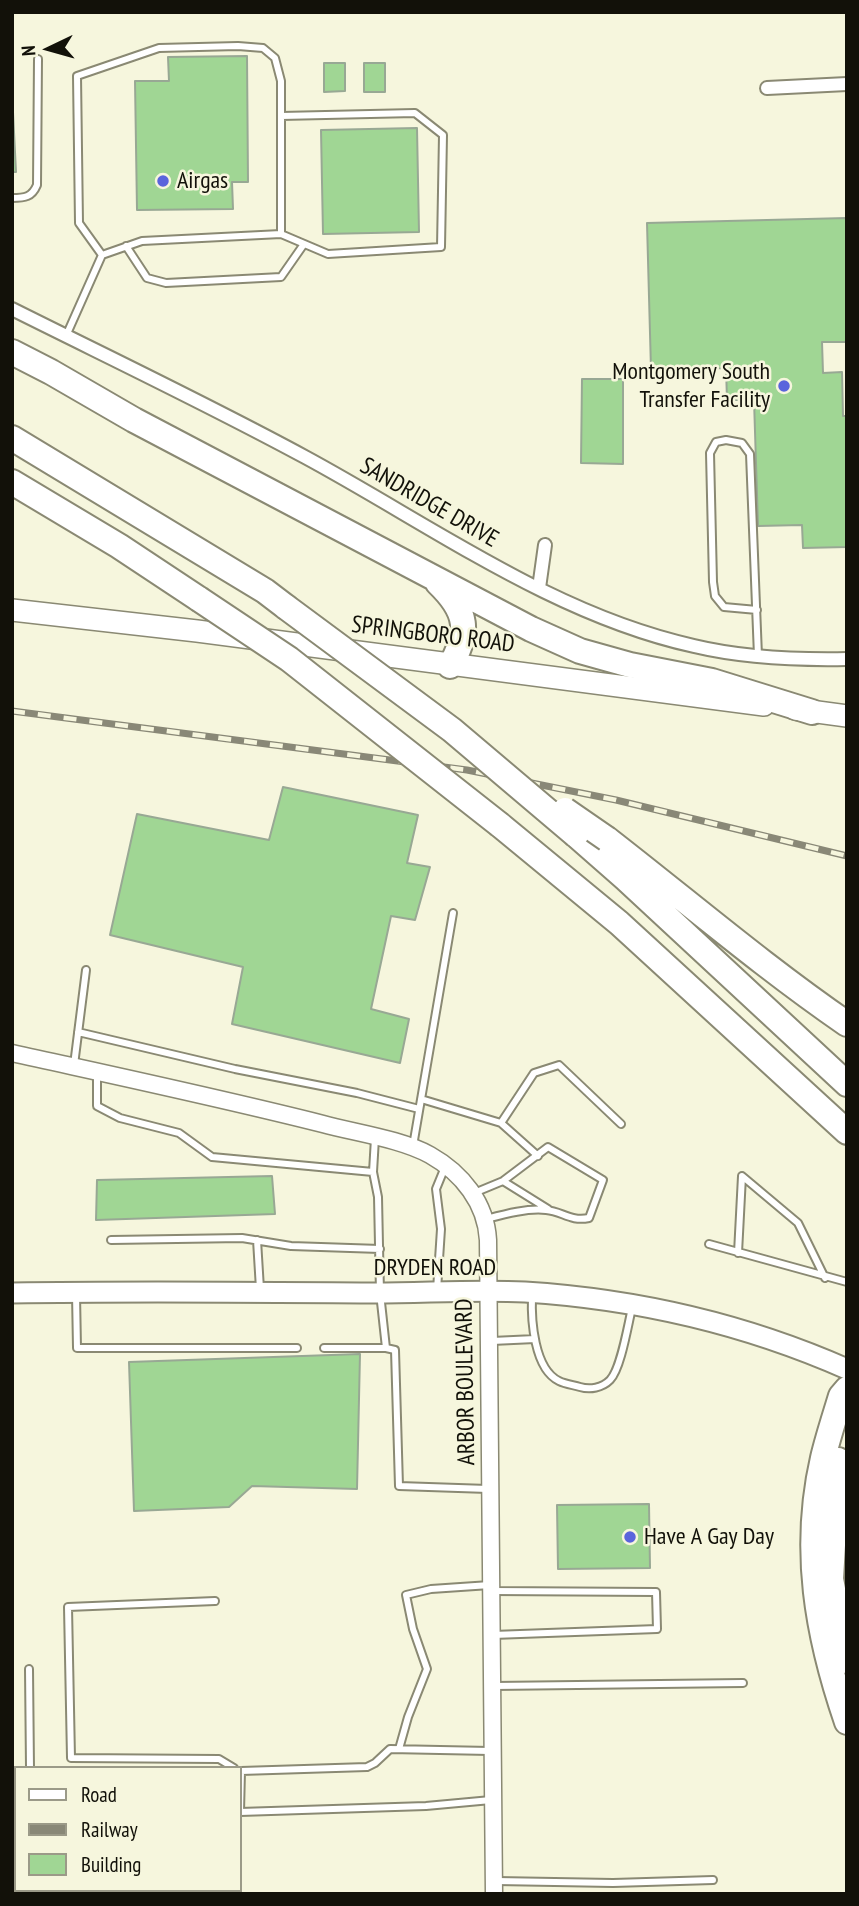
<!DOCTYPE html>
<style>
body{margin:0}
#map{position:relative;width:859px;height:1906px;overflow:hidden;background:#f6f6dd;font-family:"PT Sans Narrow",sans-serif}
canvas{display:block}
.frame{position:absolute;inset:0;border:14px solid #121109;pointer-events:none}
.legend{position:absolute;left:14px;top:1766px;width:228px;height:126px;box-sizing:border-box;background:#f6f6dd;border:2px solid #9b9a88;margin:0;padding:9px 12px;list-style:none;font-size:21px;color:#121109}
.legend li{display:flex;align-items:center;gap:14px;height:35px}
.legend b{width:35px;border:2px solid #9b9a88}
.north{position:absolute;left:14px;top:14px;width:70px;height:70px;-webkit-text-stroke:5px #f6f6dd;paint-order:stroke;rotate:265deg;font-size:19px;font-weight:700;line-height:28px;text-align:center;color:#121109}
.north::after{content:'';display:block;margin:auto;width:24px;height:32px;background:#121109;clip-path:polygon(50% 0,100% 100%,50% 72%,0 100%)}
</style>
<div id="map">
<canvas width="859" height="1906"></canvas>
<div class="frame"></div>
<ul class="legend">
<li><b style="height:9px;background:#fff"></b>Road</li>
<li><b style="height:9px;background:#898877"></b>Railway</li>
<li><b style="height:19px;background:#a0d694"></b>Building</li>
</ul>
<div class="north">N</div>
</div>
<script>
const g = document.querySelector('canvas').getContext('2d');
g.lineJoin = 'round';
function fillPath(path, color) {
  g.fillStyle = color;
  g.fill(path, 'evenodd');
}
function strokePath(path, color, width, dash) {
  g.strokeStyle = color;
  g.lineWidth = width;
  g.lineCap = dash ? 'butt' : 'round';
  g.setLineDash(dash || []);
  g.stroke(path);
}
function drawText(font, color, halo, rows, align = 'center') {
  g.font = font + ' "PT Sans Narrow",sans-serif';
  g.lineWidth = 5;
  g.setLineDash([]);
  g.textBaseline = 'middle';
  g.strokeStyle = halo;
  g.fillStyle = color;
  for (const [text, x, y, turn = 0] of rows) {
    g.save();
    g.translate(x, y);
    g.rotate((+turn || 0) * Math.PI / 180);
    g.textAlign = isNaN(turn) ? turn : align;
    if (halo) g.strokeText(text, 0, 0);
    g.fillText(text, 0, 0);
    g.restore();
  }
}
const building = new Path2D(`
 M247 56 248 182H232L233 209 137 210 135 81H169L168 57Z
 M324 63H345V91L324 92Z
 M364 63H385V92H364Z
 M12 92 16 172H12Z
 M417 128 419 232 323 234 321 130Z
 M847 218V342H822L823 373 842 372 843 416H847V547L803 548 802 525 758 526 754 400H727L726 368 651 370 647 223Z
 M582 379H623V464L581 463Z
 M283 787 418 815 407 863 430 867 415 920 391 916 371 1009 409 1019 400 1063 232 1024 243 967 110 935 137 814 269 840Z
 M272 1176 275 1214 96 1220 97 1180Z
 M360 1354 357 1489 252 1486 229 1507 134 1511 129 1362Z
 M649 1504 650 1568 558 1569 557 1505Z`);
fillPath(building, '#a0d694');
strokePath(building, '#98a894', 2);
const service = new Path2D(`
 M12 198C25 198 32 197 37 185L38 59
 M281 234 328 254 441 247 443 135 415 113 281 116
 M126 246 147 278 166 283 281 277 304 244
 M66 336 102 255 142 241 281 234V81L275 58 263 48 238 46 159 48 77 76 79 223 102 255
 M757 610 724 607 715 596 713 582 710 453 716 442 726 440 742 443 750 454 758 656
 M78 1032 235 1069 357 1093 419 1109
 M74 1065 86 970
 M97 1074V1106L120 1118 179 1133 212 1157 373 1172
 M421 1099 501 1123 538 1156
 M501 1123 534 1073 559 1065 621 1124
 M375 1138 373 1172 378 1197 380 1293 386 1348 395 1350 399 1486 488 1489
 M413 1146 453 913
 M503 1181 548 1209
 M474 1193 503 1181 548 1147 603 1180 589 1218C570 1222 562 1211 546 1210 527 1208 505 1214 486 1219
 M111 1240 242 1238 291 1246 380 1249
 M257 1240 260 1289
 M709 1244 847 1282
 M738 1253 742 1176 798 1223 825 1278
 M437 1290 441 1229 436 1189 445 1167
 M76 1294 77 1348H297
 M532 1296C531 1320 534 1369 559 1381 565 1384 573 1385 580 1387 590 1390 602 1388 610 1380 621 1369 628 1324 632 1308
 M492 1341 535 1339
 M324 1348H386
 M491 1591 656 1592 657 1629 493 1635
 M215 1601 68 1607 71 1758 219 1759 234 1768
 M29 1669 30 1768
 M494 1686 743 1683
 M399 1749 408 1717 427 1669 413 1629 406 1595 431 1589 490 1585
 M490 1751 390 1749 375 1763 367 1767 241 1771 240 1812 426 1806 491 1800
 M496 1881 613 1883 713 1880
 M31 1890V1894`);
const minor = new Path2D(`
 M767 88 847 84
 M12 309C110 358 209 405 305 457 431 525 553 615 694 646 744 658 796 660 847 659
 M539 588 545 545`);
const tertiary = new Path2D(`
 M12 1053C116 1076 220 1098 323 1124 356 1133 401 1139 430 1155 462 1173 486 1203 488 1240L494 1894`);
const secondary = new Path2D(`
 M12 1293C129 1291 245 1292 361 1293 415 1294 470 1289 525 1292 636 1299 745 1324 847 1369`);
const primary = new Path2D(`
 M12 610 197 631 764 705
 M795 709 847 716`);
const motorway = new Path2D(`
 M12 352 51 372 134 420 531 629 580 651 630 665 712 681 812 712
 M12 438 265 591 286 607
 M12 482 119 546 199 599
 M438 583C468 612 470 632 450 666
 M500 825 619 923 847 1132
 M576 835 625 878 847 1084
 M607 839C687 901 764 967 847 1024
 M847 1389 841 1396C835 1416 828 1437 823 1458 802 1549 817 1635 847 1722
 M838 1460 831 1579 847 1661`);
strokePath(service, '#8a8973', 10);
strokePath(minor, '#8a8973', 16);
strokePath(tertiary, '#8a8973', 19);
strokePath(secondary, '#8a8973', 23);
strokePath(primary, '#8a8973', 24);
strokePath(motorway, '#8a8973', 28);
strokePath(service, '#fff', 6);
strokePath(minor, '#fff', 12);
strokePath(tertiary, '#fff', 16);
strokePath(secondary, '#fff', 19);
strokePath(primary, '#fff', 21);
strokePath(motorway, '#fff', 24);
const rail = new Path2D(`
 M12 711 467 770 616 800 847 856`);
strokePath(rail, '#898877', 7);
strokePath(rail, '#f6f6dd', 4.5, [13]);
const motorwayBridge = new Path2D(`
 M199 599 289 659 500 825
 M286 607 452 730 576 835
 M565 810 607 839`);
strokePath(motorwayBridge, '#8a8973', 28, []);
strokePath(motorwayBridge, '#fff', 24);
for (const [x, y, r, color] of [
 [163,181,7,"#5a64dc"],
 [784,386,7,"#5a64dc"],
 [630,1537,7,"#5a64dc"]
]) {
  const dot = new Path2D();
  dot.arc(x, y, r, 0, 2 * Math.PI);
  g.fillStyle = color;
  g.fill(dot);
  strokePath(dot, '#f6f6dd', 2.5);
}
drawText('24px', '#121109', '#f6f6dd', [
 ["Airgas",177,181],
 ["Montgomery South",770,372,"right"],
 ["Transfer Facility",770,400,"right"],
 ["Have A Gay Day",644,1537]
], 'left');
drawText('24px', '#121109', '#f6f6dd', [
 ["SANDRIDGE DRIVE",429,503,30],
 ["SPRINGBORO ROAD",433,635,7],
 ["DRYDEN ROAD",435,1268],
 ["ARBOR BOULEVARD",466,1382,-91]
]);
</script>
